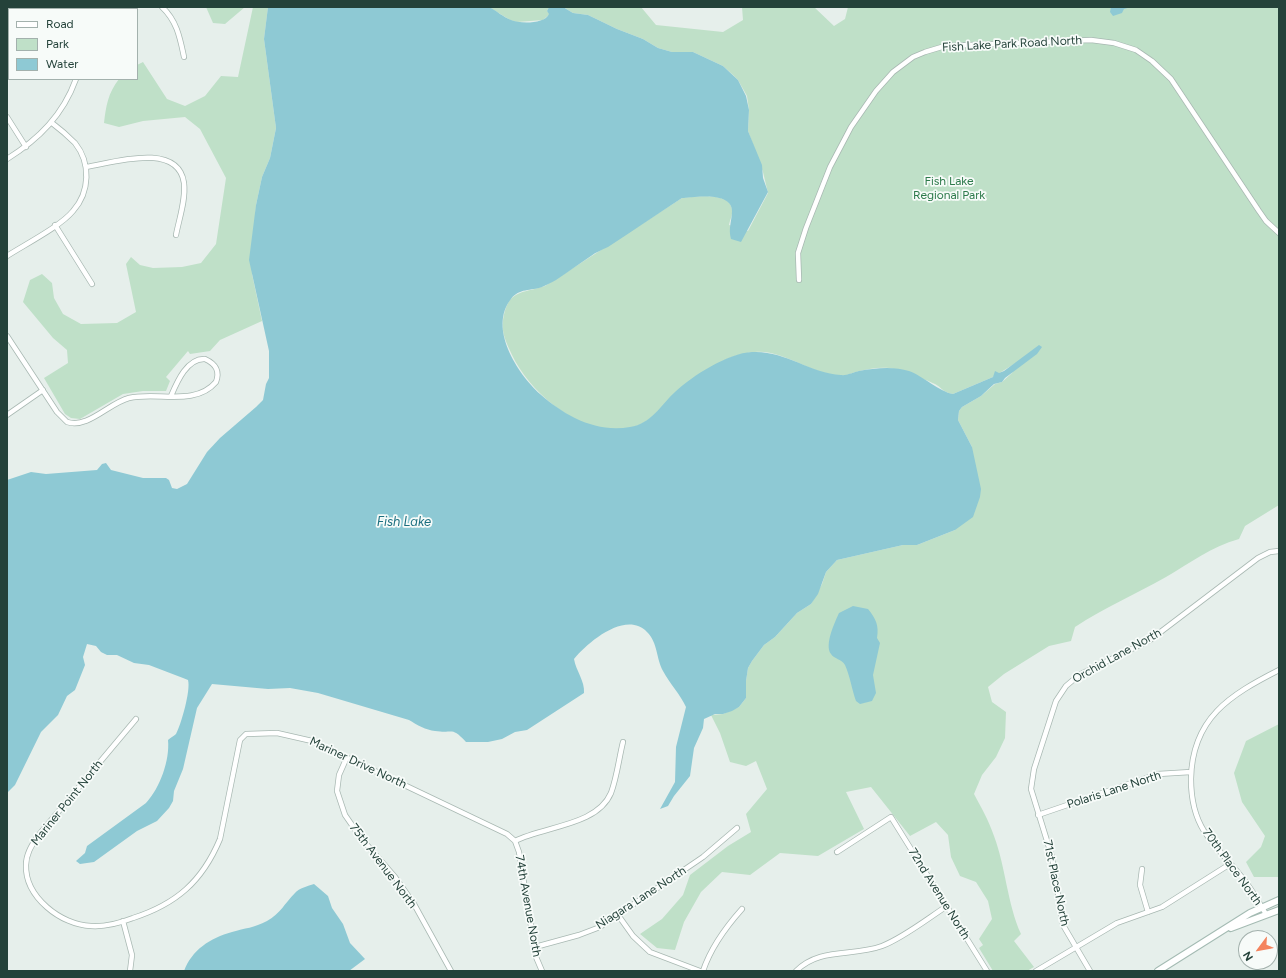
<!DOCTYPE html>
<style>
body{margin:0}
#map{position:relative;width:1286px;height:978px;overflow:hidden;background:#e6efeb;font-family:Figtree,sans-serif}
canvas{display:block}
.frame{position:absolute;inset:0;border:8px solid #24423a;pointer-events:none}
.legend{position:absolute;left:8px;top:8px;width:130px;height:72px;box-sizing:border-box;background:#f7fbf9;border:1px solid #a3b1ad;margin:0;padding:5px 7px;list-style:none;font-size:12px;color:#24423a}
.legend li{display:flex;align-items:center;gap:8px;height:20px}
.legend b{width:20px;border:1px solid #a3b1ad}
.north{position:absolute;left:1238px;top:930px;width:40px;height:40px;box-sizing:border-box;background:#f7fbf9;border:1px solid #a3b1ad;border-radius:50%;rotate:238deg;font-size:11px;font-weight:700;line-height:16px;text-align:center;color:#24423a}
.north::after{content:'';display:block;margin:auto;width:14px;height:18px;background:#f4845f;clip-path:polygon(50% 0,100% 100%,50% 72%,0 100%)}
</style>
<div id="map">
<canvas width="1286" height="978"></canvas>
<div class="frame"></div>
<ul class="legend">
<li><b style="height:5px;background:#fff"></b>Road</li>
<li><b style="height:11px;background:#bfe0c8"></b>Park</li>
<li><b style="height:11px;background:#8ec9d4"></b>Water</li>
</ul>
<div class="north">N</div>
</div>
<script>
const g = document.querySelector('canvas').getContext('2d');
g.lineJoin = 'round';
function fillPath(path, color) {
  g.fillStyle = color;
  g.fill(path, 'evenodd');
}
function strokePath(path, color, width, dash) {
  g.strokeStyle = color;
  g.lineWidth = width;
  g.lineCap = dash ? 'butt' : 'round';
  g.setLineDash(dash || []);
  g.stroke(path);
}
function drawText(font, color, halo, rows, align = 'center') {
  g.font = font + ' Figtree,sans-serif';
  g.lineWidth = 3.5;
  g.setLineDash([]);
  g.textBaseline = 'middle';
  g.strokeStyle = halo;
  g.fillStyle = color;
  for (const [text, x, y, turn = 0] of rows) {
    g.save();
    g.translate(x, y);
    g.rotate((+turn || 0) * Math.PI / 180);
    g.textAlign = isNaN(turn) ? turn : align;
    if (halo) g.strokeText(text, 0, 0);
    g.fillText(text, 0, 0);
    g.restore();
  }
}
fillPath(new Path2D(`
 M206 7H245L225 24 213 23Z
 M253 7H268L264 39 276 128 270 158 262 177 256 205 252 274 262 321 220 340 210 351 190 354 188 351 166 377 170 381 166 391H143L123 394 80 419 71 418 65 414 44 378 68 363 67 350 53 338 23 302 30 280 42 274 52 283 54 298 63 314 81 324 117 323 136 312 126 264 131 257 140 265 153 268 182 267 201 263 216 244 226 178 200 129 185 117 143 121 119 127 104 123C106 106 108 93 119 79H137V65L143 62 167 99 185 106 205 96 221 76 238 77Z
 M489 7H549L547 11 550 14 543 20 517 22 510 20Z
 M563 7H641L656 25 723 32 743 20 742 7H814L834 26 845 19 848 7H1279V505L1245 526 1239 539C1211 547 1190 563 1166 577 1136 594 1104 608 1075 627L1071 641 1049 646 1004 674 988 687 992 702 1006 712 1005 738 996 757 982 775 974 794C981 807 989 821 994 836 1006 868 1007 903 1021 934L1014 941 1034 967 1027 971H993L979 948 983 945 979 939 992 919 988 901 976 882 960 876 951 857 948 835 936 822 910 836 871 787 846 792 864 829 818 856 780 853 750 875 722 872 701 892 684 922 675 950 657 948 640 934 662 919 683 895 690 875 728 846 751 832 746 814 767 789 756 761 746 766 730 762 720 733 711 715 723 714 739 707 746 698V681L748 668 752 661 764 645 775 637 797 613 811 604 822 584 826 572 837 560 903 545H917L955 530 972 447 958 420 959 411 962 407 981 396 995 384 1002 382 1012 373 1019 361 993 377 953 394C944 393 942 388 935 384 927 380 897 369 889 368 879 367 866 369 856 372 852 373 846 376 841 376 812 375 783 349 755 352 718 355 691 382 665 405 657 412 649 421 639 425 590 444 532 397 512 355 507 344 501 333 503 320 508 289 521 294 545 286L682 198C693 197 731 191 732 210 733 214 730 220 729 225L748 231 768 193 763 172 748 131 749 110 747 96 738 80 733 75 723 66 693 52H672L658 48 643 39 617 29 588 15 573 13Z
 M1279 724 1278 777 1279 877H1254L1246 862 1261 847 1265 836 1242 802 1234 773 1246 741Z`), '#bfe0c8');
fillPath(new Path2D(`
 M268 7H489C497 11 503 17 511 20 520 24 545 24 549 14L547 11 549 7H563L573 13 588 15 617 29 643 39 658 48 672 52H693L723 66 738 80 746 96 749 110 748 131 762 165 763 178 768 192 741 242 731 239C728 228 732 221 732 211 732 191 693 197 682 198 657 214 633 231 608 247 602 250 596 252 591 256 579 264 568 272 556 280 552 282 547 285 542 287 531 291 519 288 511 299 488 328 517 373 540 394 565 416 596 433 630 427 651 424 661 405 675 392 692 376 728 353 752 352 784 350 810 373 841 375 846 376 854 372 859 371 874 368 894 366 909 371 923 376 940 392 953 394L993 377 995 371 999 373 1004 371 1039 345 1042 347 1037 354 1005 378 1002 382 994 384 981 396 962 407 959 411 958 420 972 447 981 489 980 497 973 517 955 530 917 545H903L837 560 826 572 818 594 811 604 797 613 775 637 764 645 752 661 748 668 746 681V698L739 707 732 711 723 714H715L704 719 703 728 694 748 690 776 674 796 668 806 660 809 675 782 676 747 686 707C680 694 670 684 663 671 656 658 658 643 647 632 626 610 588 642 574 659 576 671 585 681 584 693L527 730 515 732 502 739 488 742H466C451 726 454 734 435 731 426 730 417 725 409 720L318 693 290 688 268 689 212 684 197 708 183 769 174 791 173 801 169 808 157 821 137 831 94 862 80 864 76 861 85 853 87 846 146 803C160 788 170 760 168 740 170 738 174 736 176 734 181 725 191 690 188 680L183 678 149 665 134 663 117 655H107L101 652 96 646 87 644 83 657 85 665 75 690 67 696 58 715 41 732 15 785 7 793V480L31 472 46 474 97 470 102 464 106 463 111 470 143 478H166L169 480 172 488 177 489 187 484 207 452 220 438 256 407 263 400 266 384 269 378V351L249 260 256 205 262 177 270 158 276 128 264 39Z
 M1111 7H1131L1124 9 1122 13 1113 16 1110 12Z
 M853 606 868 609C876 619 879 625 877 638L880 643 873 675 876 693 872 701 860 704 856 701C852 690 850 676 845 665 842 659 834 659 831 654 824 645 835 622 839 613Z
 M314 884 328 896 332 908 343 924 350 943 365 959 349 971H184C192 950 210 938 232 932 245 928 254 928 267 921 281 913 284 904 295 893 299 888 308 886 314 884Z`), '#8ec9d4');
const street = new Path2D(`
 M162 7C177 21 180 38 184 57
 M99 9V7
 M7 117 26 147
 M7 159C39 139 63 115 76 79
 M86 167C112 163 178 141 184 183 186 200 179 219 176 235
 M55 225 92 284
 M7 256C24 245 61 226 73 211 90 192 91 163 75 143 68 136 60 129 52 123
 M799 280 798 253 806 228 830 167 851 127 876 91 893 72 913 57 925 52 945 46 1091 40 1114 43 1136 50 1152 61 1171 79 1259 211 1266 221 1279 233
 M7 336 57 412 67 422C88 429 109 403 129 398 156 391 195 407 216 382 220 371 216 364 205 359 187 358 177 382 171 396
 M7 415 43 390
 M136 719 37 837C32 845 26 854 26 865 25 897 61 925 91 926 106 927 120 923 133 918 176 904 202 882 220 839L240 740 246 734 277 733 312 741 507 834 515 841C544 826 597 826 611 793 617 777 619 758 623 742
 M347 757 339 775 337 791 345 815 361 838 395 877 414 904 451 971
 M1038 815 1158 774 1191 772
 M515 841 519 852 536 957 542 971
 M837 852 891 817 987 971
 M1142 869 1140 885 1148 912
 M1266 914C1259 903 1253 891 1245 881 1232 864 1216 849 1204 831 1194 815 1191 797 1191 779 1192 718 1230 695 1279 670
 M618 915 633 936 650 952 700 971
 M123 921 132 955 130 971
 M535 947 579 935 600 927 703 857 737 828
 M703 971C711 947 725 928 742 909
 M796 971C820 947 852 957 882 946 903 938 927 919 947 906
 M1036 971 1117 923 1162 907 1230 864
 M1090 971 1063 925 1052 857 1031 789 1034 769 1056 701 1066 686 1079 675 1150 640 1258 558 1270 552 1279 551`);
const secondary = new Path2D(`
 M1231 928 1279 910
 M1158 971 1250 913 1279 900`);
strokePath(street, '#a8b8b2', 6);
strokePath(secondary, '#a4bbb3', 8);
strokePath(street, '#fff', 4.5);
strokePath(secondary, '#fff', 6);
drawText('12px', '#24423a', '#f7fbf9', [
 ["Fish Lake Park Road North",1012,44,-3],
 ["Orchid Lane North",1117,656,-29],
 ["Mariner Drive North",358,763,25],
 ["Polaris Lane North",1114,790,-18],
 ["Mariner Point North",67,803,-51],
 ["75th Avenue North",383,866,53],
 ["70th Place North",1232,867,54],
 ["71st Place North",1056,883,78],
 ["72nd Avenue North",939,894,58],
 ["Niagara Lane North",641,898,-33],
 ["74th Avenue North",528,906,80]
]);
drawText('12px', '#2d7a4b', '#f7fbf9', [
 ["Fish Lake",949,181],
 ["Regional Park",949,195]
]);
drawText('italic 13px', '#1c6f80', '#f7fbf9', [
 ["Fish Lake",404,522]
]);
</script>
